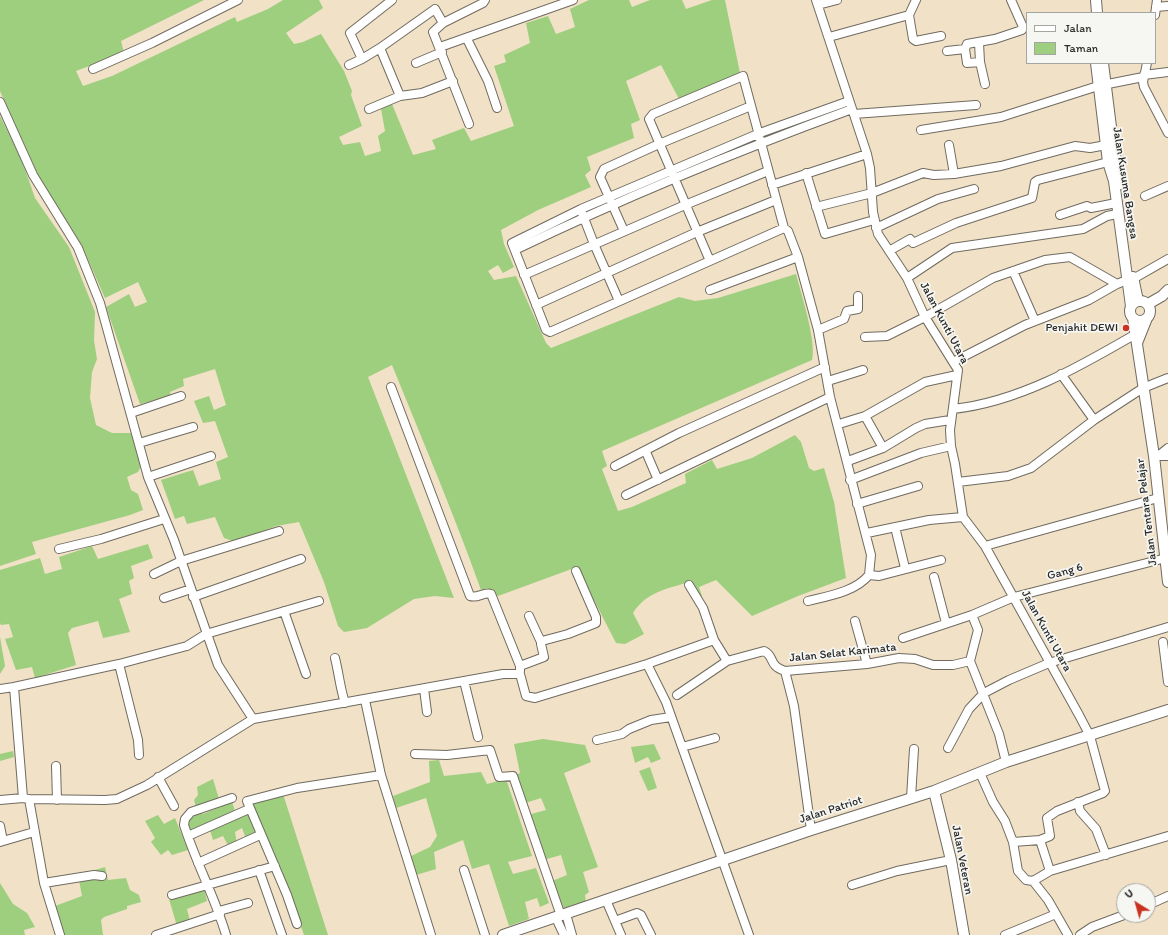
<!DOCTYPE html>
<style>
body{margin:0}
#map{position:relative;width:1168px;height:935px;overflow:hidden;background:#f1e1c6;font-family:Itim,sans-serif}
canvas{display:block}
.legend{position:absolute;left:1026px;top:12px;width:130px;height:52px;box-sizing:border-box;background:#f6f6f2;border:1px solid #a5a5a2;margin:0;padding:5px 7px;list-style:none;font-size:12px;color:#2b2b2b}
.legend li{display:flex;align-items:center;gap:8px;height:20px}
.legend b{width:20px;border:1px solid #a5a5a2}
.north{position:absolute;left:1116px;top:883px;width:40px;height:40px;box-sizing:border-box;background:#f6f6f2;border:1px solid #a5a5a2;border-radius:50%;rotate:323deg;font-size:11px;font-weight:700;line-height:16px;text-align:center;color:#2b2b2b}
.north::after{content:'';display:block;margin:auto;width:14px;height:18px;background:#c8321e;clip-path:polygon(50% 0,100% 100%,50% 72%,0 100%)}
</style>
<div id="map">
<canvas width="1168" height="935"></canvas>
<ul class="legend">
<li><b style="height:5px;background:#fff"></b>Jalan</li>
<li><b style="height:11px;background:#9dcf7f"></b>Taman</li>
</ul>
<div class="north">U</div>
</div>
<script>
const g = document.querySelector('canvas').getContext('2d');
g.lineJoin = 'round';
function fillPath(path, color) {
  g.fillStyle = color;
  g.fill(path, 'evenodd');
}
function strokePath(path, color, width, dash) {
  g.strokeStyle = color;
  g.lineWidth = width;
  g.lineCap = dash ? 'butt' : 'round';
  g.setLineDash(dash || []);
  g.stroke(path);
}
function drawText(font, color, halo, rows, align = 'center') {
  g.font = font + ' Itim,sans-serif';
  g.lineWidth = 3.5;
  g.setLineDash([]);
  g.textBaseline = 'middle';
  g.strokeStyle = halo;
  g.fillStyle = color;
  for (const [text, x, y, turn = 0] of rows) {
    g.save();
    g.translate(x, y);
    g.rotate((+turn || 0) * Math.PI / 180);
    g.textAlign = isNaN(turn) ? turn : align;
    if (halo) g.strokeText(text, 0, 0);
    g.fillText(text, 0, 0);
    g.restore();
  }
}
fillPath(new Path2D(`
 M0 0H204L121 41 124 53 76 71 83 86 112 76 235 17 237 22 268 9 283 0H319L323 8 286 33 294 44 303 42 321 34 344 71 352 91 351 95 362 126 339 137 343 145 360 142 365 156 381 151 378 136 385 131 381 109 392 104 413 155 436 149 432 140 464 128 471 141 514 126 494 66 506 62 504 55 530 43 526 23 548 16 556 34 575 27 570 9 589 0H629L632 7 650 0H682L686 9 712 0H725L740 73 679 99 661 65 626 81 640 120 631 124 634 138 587 157 591 170 585 175 591 187 538 210 501 230 504 244 514 267 503 273 498 265 488 271 494 280 516 276 546 343 551 348 679 297 695 301 718 298 796 274C801 293 817 343 812 360L602 451 607 466 602 469 618 511 632 507 686 483 685 474 712 460 717 469 752 458 795 435 801 442 809 468 814 471 824 468 834 502 846 578 798 596 752 616 716 580 699 587 702 596 699 597 689 582C667 589 646 592 633 613L644 634 625 644 616 643 577 567 498 596 487 588 481 590C454 514 422 439 392 365L368 377 454 598 435 596 414 599 367 628 344 632 338 626 324 582 299 522 276 526 236 542 224 538 215 517 187 524 184 516 175 519 161 480 193 470 199 486 221 479 216 462 228 457 215 421 203 423 194 401 209 396 214 410 226 405 215 369 183 379 184 386 170 392 171 396 140 404 106 307 129 294 135 307 147 302 138 282 105 298 81 244 44 188 0 91Z
 M0 116 21 158 35 198 69 247 95 312 94 341 97 359 92 372 90 398 96 425 112 433H132L142 464 138 472 127 477 131 490 138 494 143 510 130 515 32 542 36 554 0 566Z
 M148 544 153 558 131 566 134 578 129 581 132 594 119 599 130 632 103 638 98 621 72 628 68 633 76 665 35 678 32 667 16 670 5 639 13 637 9 624 1 625 0 623V570L40 558 45 574 62 569 59 557 92 546 98 559Z
 M0 637 5 666 0 674Z
 M543 739 585 745 591 762 564 773 598 867 583 872 589 892 585 895 586 903 564 909 552 881 567 875 561 855 540 861 524 816 546 810 541 798 519 805 511 777 520 773 514 744Z
 M654 744 661 759 651 763 648 757 635 763 631 747Z
 M13 751 14 757 0 761V754Z
 M439 760 444 776 481 772 487 784 506 779 532 856 508 862 513 874 536 868 549 903 540 907 537 898 525 902 529 919 509 926 489 864 472 869 463 840 434 852 436 869 416 875 411 856 430 847 437 836 426 798 396 808 393 796 430 782 429 761Z
 M650 767 657 788 648 791 639 771Z
 M213 779 219 799 196 807 194 800 198 795 197 787Z
 M283 794 328 935H304L287 886 250 803Z
 M232 802 236 814 248 812 256 835 246 839 242 828 235 832 237 844 229 847 223 836 213 840 210 830 189 834 186 819 200 812 203 814Z
 M158 815 164 824 175 818 188 850 172 855 168 850 161 855 151 842 155 838 145 821Z
 M105 867 108 880 126 878 130 890 139 895 141 902 127 906V909L104 917 101 920 103 935H64L55 906 82 896 78 875Z
 M0 883 13 904 27 913 35 927 24 930 25 935H0Z
 M204 888 207 901 187 909 190 921 177 926 169 899Z`), '#9dcf7f');
const minor = new Path2D(`
 M816 0 867 154 870 168 873 212 878 234 907 278 925 317 958 370 950 430 951 446 955 464 963 517 985 546 1079 715 1090 736 1105 791 1103 793 1057 811 1047 818 1050 836 1040 840 1050 871
 M916 0 909 15 913 39 916 41 941 36
 M818 5 837 0
 M1156 7 1168 6
 M1155 15 1157 0
 M829 37 909 15
 M467 39 488 81 497 108
 M440 47 573 0
 M965 49 967 63 980 62 979 43
 M947 51 965 49 967 44 995 39 1022 30 1023 27 1011 0
 M362 59 380 48
 M980 62 985 84
 M416 63 442 52
 M1147 63 1143 82 1144 87 1168 133
 M349 65 362 59 350 33 392 0
 M93 69 152 43 238 0
 M1144 75 1168 72
 M400 96 380 48 435 9 443 23
 M0 102 33 175 78 248 100 303 148 477 174 540 218 665 253 719
 M369 109 400 96 422 93 453 81
 M854 114 976 105
 M469 124 433 32 443 23 483 3 485 0
 M921 130 1001 117 1098 86 1143 77
 M949 145 954 174
 M806 173 825 234 874 220
 M772 185 867 154
 M1145 196 1168 186
 M816 207 872 193 923 173 934 175 954 174 1001 166 1075 146 1090 148 1106 145
 M582 213 594 244 619 301
 M1060 215 1087 206 1091 208 1116 203
 M784 228 550 332 546 330 512 243 581 209 760 133 849 101
 M876 228 938 199 974 189
 M624 231 600 177 604 169 659 144 751 106
 M515 250C625 197 737 151 852 109
 M889 251 910 239 913 243 956 223 1032 198 1035 182 1038 180 1108 162
 M710 261 649 119 653 114 743 76 784 228 788 231 798 257 818 330 830 397 871 555 869 575C855 592 828 596 808 601
 M1013 271 1035 321
 M524 275 685 205 768 171
 M907 278 952 248 1083 229 1107 216 1117 214
 M1133 279 1168 259
 M710 290 798 257
 M536 305 697 232 776 200
 M818 330 844 319 847 311 858 309V296
 M865 337 887 336 925 317 993 278 1045 260 1070 257 1117 284 1127 280
 M953 362 1025 325 1089 300 1117 284
 M1061 374 1094 420
 M828 381 863 370
 M391 387 470 596C478 599 484 591 491 594L520 666
 M953 409C1018 402 1079 367 1134 335
 M131 413 181 396
 M865 416 883 448
 M839 424 865 416 925 382 957 375
 M139 443 193 427
 M646 452 658 480
 M1154 456H1168
 M1158 456 1168 448
 M848 461 883 448 916 428 925 424 950 420
 M615 466 679 433 825 367
 M148 477 211 456
 M850 480 921 453 951 446
 M958 482 1008 476 1031 468 1094 420 1143 388 1168 378
 M626 495 830 397
 M857 504 918 486
 M895 527 905 568
 M867 533 929 520 963 517
 M985 546 1158 498
 M59 549 101 539 164 519
 M154 574 181 561 279 531
 M869 575 879 576 941 560
 M934 577 946 623
 M689 585 703 608 714 640
 M193 597 301 559
 M164 598 191 589
 M284 611 306 674
 M529 616 541 642
 M855 621 867 664
 M903 638 972 615 1014 597 1166 558
 M1163 642 1168 682
 M335 658C339 674 340 688 345 703
 M970 661 978 630 972 615
 M119 664 138 740 139 755
 M647 664 666 702 749 935
 M520 671V666L544 657 541 644 542 641 568 634 596 623V617L576 571
 M785 671 794 706 811 830
 M464 681 478 737
 M0 689 14 687
 M424 689 427 712
 M677 695 727 661
 M365 700 381 775 431 935
 M597 740 622 734 629 729 651 720 671 717
 M682 747 715 738
 M948 748 969 709 984 693 1009 680 1049 663 1168 627
 M415 754 447 755 490 750 499 777 513 776 561 916
 M56 766 57 800
 M980 773 993 802 1005 821 1013 842 1018 871 1026 880 1033 881 1050 871 1168 836
 M158 777 174 806
 M911 798 914 749
 M29 799 105 800 117 799 147 785 253 719 503 674H520L526 696 535 698 647 664 714 640 727 661 764 651C775 656 768 666 785 671L867 664 899 658 915 659 933 665H953L970 661 999 734 1006 762
 M0 800 23 798
 M1078 802 1080 811 1096 829 1106 855
 M0 826 3 841
 M188 836 249 809
 M0 842 34 832
 M1013 842 1040 840
 M198 863 260 835
 M259 870 282 935
 M464 870 485 935
 M1033 881 1048 900 1068 935
 M44 883 94 875 102 876
 M852 885 897 871 951 860
 M172 895 275 866
 M606 900 621 935
 M1148 905 1168 896
 M219 911 248 903
 M566 914 572 935
 M556 918 564 935
 M615 921 637 913 641 915 651 935
 M297 924 287 895 247 801 297 788 381 775
 M60 935 44 883 29 799 23 798 14 687 119 664 187 646 206 634 319 601
 M156 935 220 914
 M226 935C215 897 196 863 184 825L185 819 191 812 232 798
 M1005 935 1056 914
 M1080 935 1092 927 1124 915`);
const tertiary = new Path2D(`
 M1096 0 1097 13
 M1096 63 1108 162 1114 181 1131 306
 M1103 63 1113 143 1120 184
 M1133 277 1138 301
 M1130 311a10 10 0 1 1 20 0a10 10 0 1 1-20 0Z
 M1148 304 1162 296 1168 290
 M1133 318 1154 456 1168 582
 M1137 343 1147 318
 M934 791 951 860 964 935
 M503 935 811 830 934 791 1006 762 1168 710`);
strokePath(minor, '#706b61', 10);
strokePath(tertiary, '#706b61', 12);
strokePath(minor, '#fff', 8);
strokePath(tertiary, '#fff', 10);
for (const [x, y, r, color] of [
 [1126,328,4,"#c8321e"]
]) {
  const dot = new Path2D();
  dot.arc(x, y, r, 0, 2 * Math.PI);
  g.fillStyle = color;
  g.fill(dot);
  strokePath(dot, '#f6f6f2', 1.5);
}
drawText('12px', '#2b2b2b', '#f6f6f2', [
 ["Jalan Kusuma Bangsa",1125,183,81],
 ["Jalan Kunti Utara",944,323,62],
 ["Jalan Tentara Pelajar",1147,512,-97],
 ["Gang 6",1065,572,-15],
 ["Jalan Kunti Utara",1046,631,61],
 ["Jalan Selat Karimata",843,653,-6],
 ["Jalan Patriot",831,810,-18],
 ["Jalan Veteran",962,860,79]
]);
drawText('12px', '#2b2b2b', '#f6f6f2', [
 ["Penjahit DEWI",1118,328]
], 'right');
</script>
